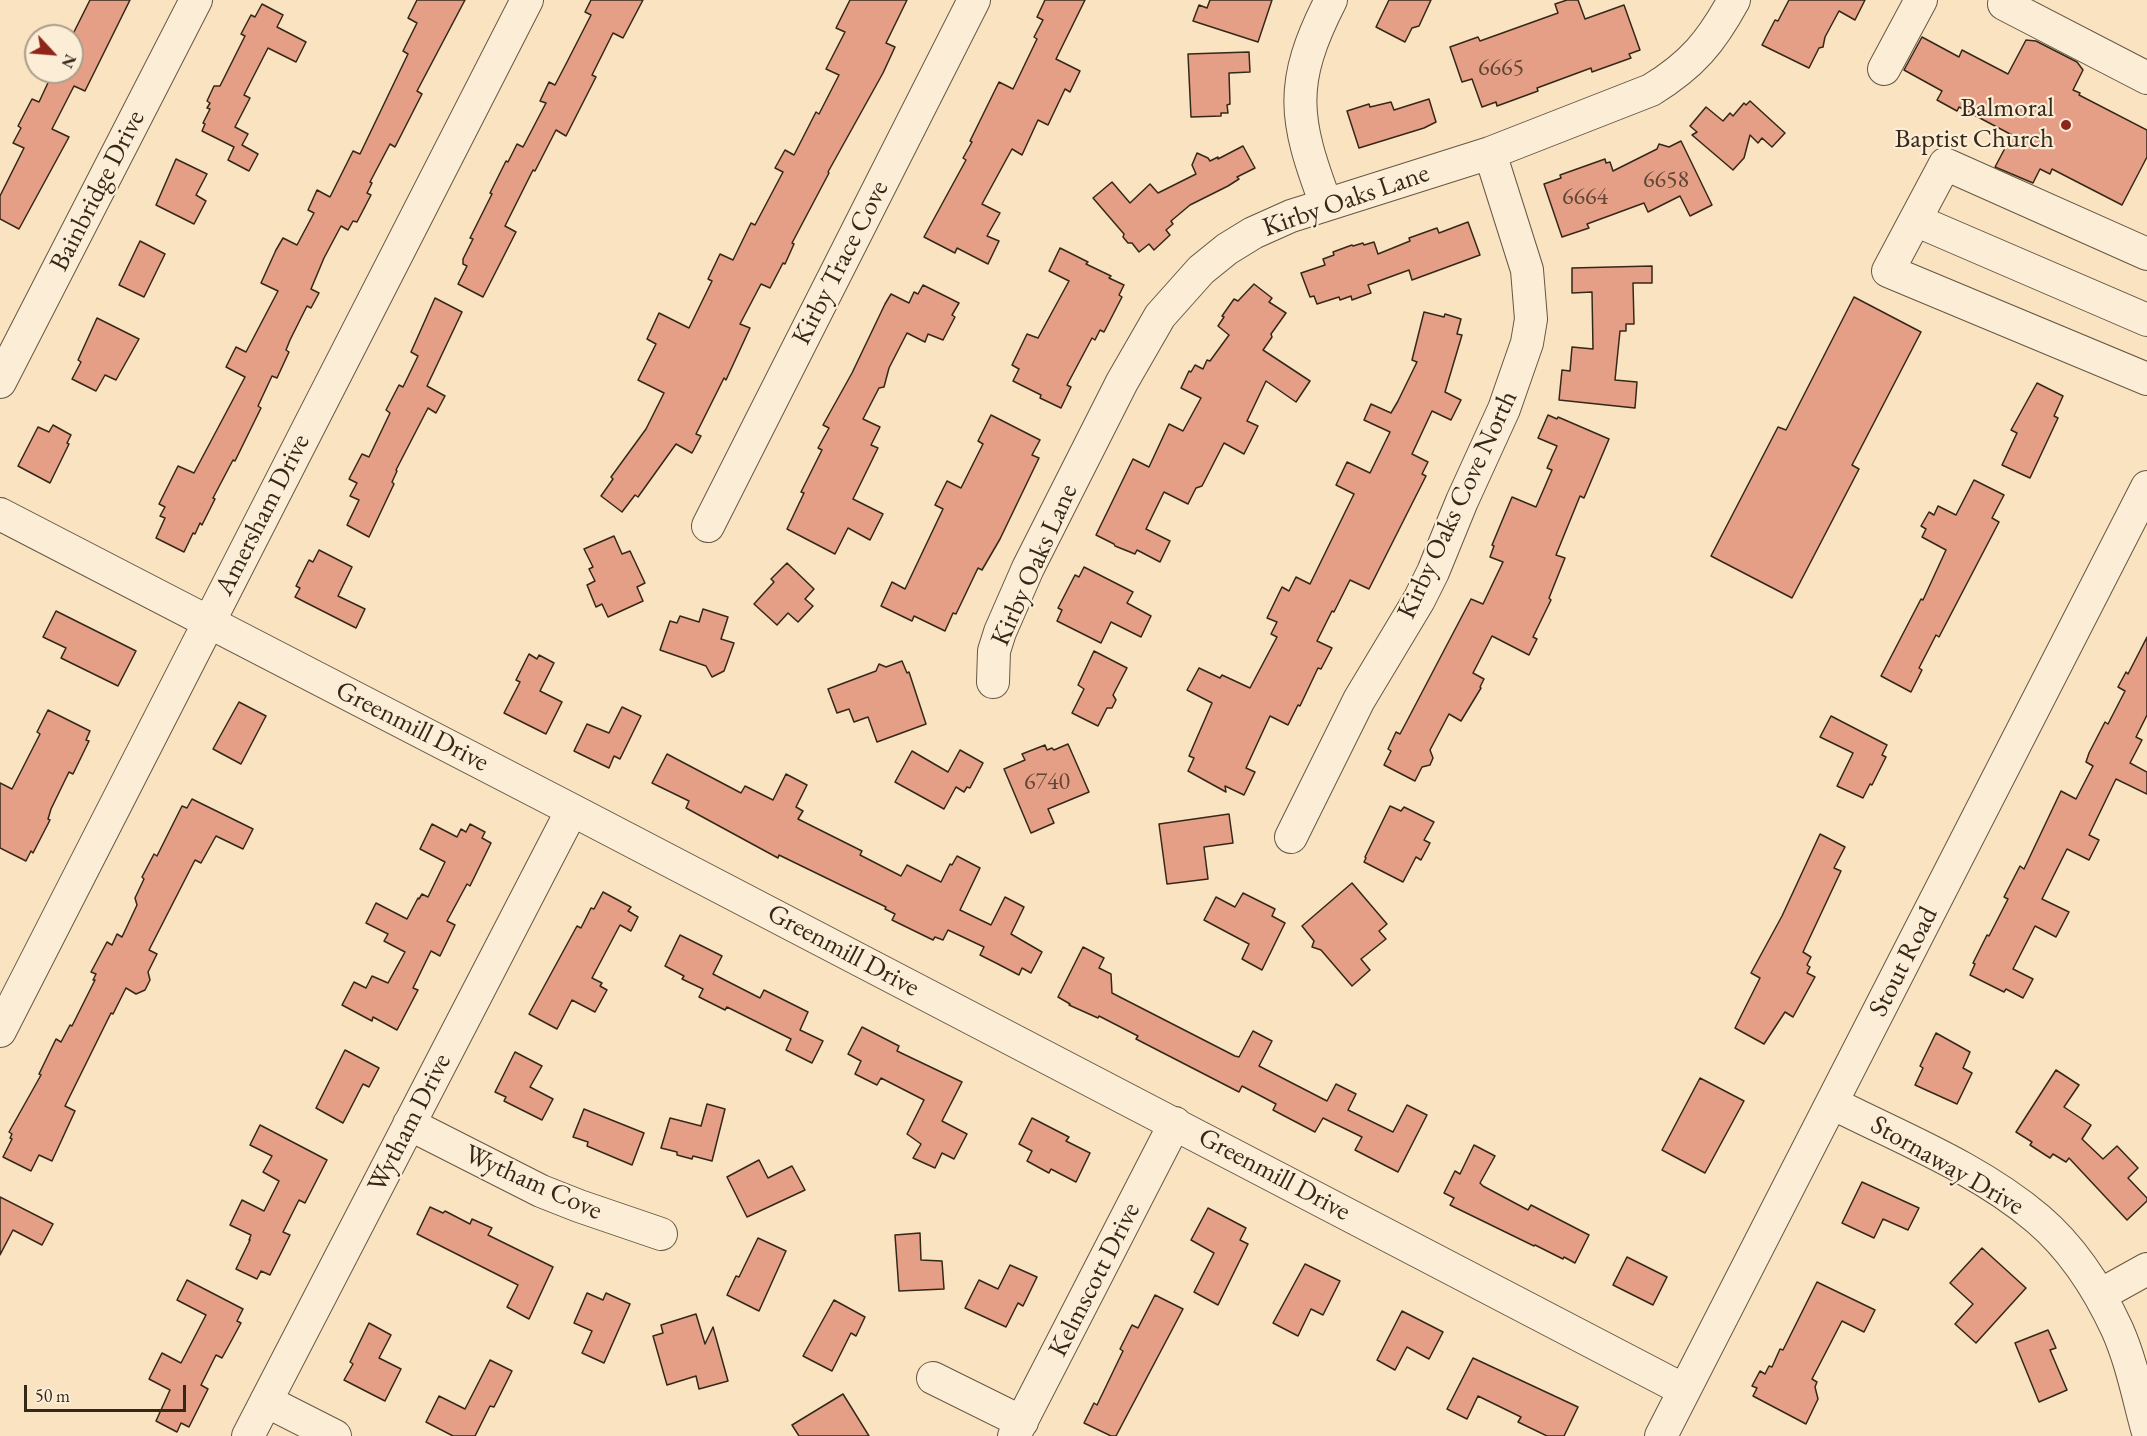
<!DOCTYPE html>
<style>
body{margin:0}
#map{position:relative;width:2147px;height:1436px;overflow:hidden;background:#fae3c1;font-family:"EB Garamond",serif}
canvas{display:block}
.north{position:absolute;left:24px;top:24px;width:60px;height:60px;box-sizing:border-box;background:#fcedd7;border:2px solid #ac9e8b;border-radius:50%;rotate:116deg;font-size:16px;font-weight:700;line-height:24px;text-align:center;color:#342819}
.north::after{content:'';display:block;margin:auto;width:21px;height:27px;background:#8f2418;clip-path:polygon(50% 0,100% 100%,50% 72%,0 100%)}
.scale{position:absolute;left:24px;top:1385px;width:162px;height:27px;box-sizing:border-box;border:3px solid #342819;border-top:0;padding-left:8px;font-size:18px;line-height:21px;white-space:nowrap;color:#342819;-webkit-text-stroke:4px #fcedd7;paint-order:stroke}
</style>
<div id="map">
<canvas width="2147" height="1436"></canvas>
<div class="north">N</div>
<div class="scale">50 m</div>
</div>
<script>
const g = document.querySelector('canvas').getContext('2d');
g.lineJoin = 'round';
function fillPath(path, color) {
  g.fillStyle = color;
  g.fill(path, 'evenodd');
}
function strokePath(path, color, width, dash) {
  g.strokeStyle = color;
  g.lineWidth = width;
  g.lineCap = dash ? 'butt' : 'round';
  g.setLineDash(dash || []);
  g.stroke(path);
}
function drawText(font, color, halo, rows, align = 'center') {
  g.font = font + ' "EB Garamond",serif';
  g.lineWidth = 4.5;
  g.setLineDash([]);
  g.textBaseline = 'middle';
  g.strokeStyle = halo;
  g.fillStyle = color;
  for (const [text, x, y, turn = 0] of rows) {
    g.save();
    g.translate(x, y);
    g.rotate((+turn || 0) * Math.PI / 180);
    g.textAlign = isNaN(turn) ? turn : align;
    if (halo) g.strokeText(text, 0, 0);
    g.fillText(text, 0, 0);
    g.restore();
  }
}
const building = new Path2D(`
 M90 0H130L85 91 74 86 52 129 69 137 19 229 0 219V196L24 148 13 143 21 128 18 126 32 99 39 102 53 72H72V36Z
 M417 0H465L417 91 422 94 395 147 390 144 370 182 372 183 367 193 371 195 357 222 353 221 348 230 341 226 324 258 311 289 319 293 311 308 307 306 290 340 286 350 289 352 277 378 272 376 258 406 261 408 235 461 233 460 213 498 215 499 202 525 200 523 195 534 193 533 184 552 156 538 165 518 160 516 165 507 159 504 178 466 194 473 245 377 226 367 236 347 246 352 278 291 261 283 276 250 283 238 297 245 314 213 308 210 317 190 330 197 353 151 360 154 408 54 403 51 417 23 408 18Z
 M591 0H643L623 38 613 33 592 75 596 77 566 136 556 130 535 171 533 170 505 226 516 232 483 297 458 284 467 266 463 264V259L473 239 470 238 492 194 490 193 506 161 508 162 517 144 523 147 546 103 540 101 549 82 555 85 567 62 591 15 585 12Z
 M850 0H907L886 43 895 47 883 73 828 172 829 173 792 243 794 244 785 264 783 263 770 288 761 284 740 324 750 328 726 380 724 378 696 434 701 436 692 453 676 444 638 497 635 495 622 512 601 496 613 479 611 477 646 429 664 393 638 380 656 344 647 339 659 313 689 328 712 281 708 279 720 254 733 260 751 223 755 225 783 172 775 168 785 150 794 155 816 112 819 114 839 75 826 69 845 32 836 28Z
 M1045 0H1085L1056 59 1080 71 1070 92 1065 89 1048 125 1038 120 1022 155 1012 149 982 204 1000 213 987 236 999 241 988 264 957 248 955 253 924 237 966 160 963 158 972 142 970 141 999 82 1013 89 1037 39 1034 37 1043 20 1037 17Z
 M1210 0H1272L1258 42 1193 21 1199 5 1207 8Z
 M1389 0H1431L1419 26 1412 28 1405 42 1376 27Z
 M1567 0H1578L1585 19 1624 5 1640 50 1629 54 1631 58 1592 72 1591 68 1537 88 1538 91 1497 106 1496 102 1482 107 1472 79 1462 82 1450 47 1478 37 1480 41 1558 13 1555 4Z
 M1789 0H1865L1855 20 1839 11 1825 37 1823 47 1819 48 1809 68 1762 45 1775 20 1778 21Z
 M262 4 283 15 277 27 306 42 296 62 268 48 244 95 250 98 235 127 248 134 242 145 258 154 249 171 228 160 234 147 202 131 205 124 203 123 210 109 207 108 210 103 207 101 214 86H220L245 36 241 34 251 15 255 17Z
 M1922 37 1959 57 1962 50 2008 74 2026 40 2036 41 2077 62 2083 70 2073 90 2080 93 2079 95 2147 130V157L2122 205 2052 169 2050 174 2040 169 2033 183 1995 167 2012 135 1959 107 1957 111 1937 100 1942 91 1904 70Z
 M1249 52 1250 72 1229 73 1230 104 1227 105 1228 113H1221V116L1191 117 1188 54Z
 M1429 99 1436 122 1424 128 1359 148 1347 111 1369 104 1370 107 1391 102 1394 110Z
 M1750 101 1785 133 1772 147 1762 138 1758 143 1750 135 1744 158 1733 170 1692 135 1697 132 1690 126 1706 107 1723 121 1730 113 1733 116 1744 103 1746 105Z
 M1681 141 1712 205 1690 216 1680 196 1648 212 1644 203 1587 224 1589 228 1562 237 1544 184 1561 178 1560 175 1605 159 1606 163 1610 162 1613 171 1657 149 1659 144 1669 147Z
 M1243 146 1255 168 1237 177 1239 179 1228 186 1190 205 1171 221 1173 224 1166 230 1170 235 1154 250 1149 244 1139 252 1132 243H1128L1123 237 1124 234 1093 198 1112 182 1130 203 1150 184 1158 193 1196 174 1192 165 1197 153 1208 158 1210 161 1218 157V159Z
 M176 159 207 174 196 195 206 201 194 224 156 205Z
 M1468 222 1480 255 1412 280 1409 270 1368 285 1371 293 1352 300 1351 296 1340 300 1339 297 1317 304 1314 296 1310 297 1301 273 1325 265 1323 259 1334 255 1333 252 1352 245 1353 246 1363 243 1364 245 1374 242 1378 254 1410 241 1409 238 1437 228 1439 233Z
 M140 241 165 254 144 297 119 285Z
 M1060 248 1088 262 1086 264 1111 276 1109 278 1124 285 1119 295 1122 297 1104 332 1100 330 1095 340 1092 338 1067 385 1071 387 1061 408 1040 398 1041 395 1013 381 1019 369 1012 365 1027 334 1038 338 1069 281 1049 271Z
 M1652 266V283H1633L1634 324H1626V331H1620L1615 380 1637 382 1635 408 1559 400 1562 370 1570 371 1572 347 1593 349 1592 292 1572 293V268Z
 M1254 284 1272 298 1269 302 1286 313 1271 334 1272 337 1263 350 1310 381 1296 402 1266 381 1247 421 1258 426 1244 454 1224 443 1202 486 1196 488 1188 504 1164 492 1146 529 1170 541 1160 562 1137 550 1135 554 1115 546 1114 544 1096 535 1133 459 1149 467 1169 424 1183 431 1201 398 1181 388 1189 371 1191 372 1195 365 1203 369 1207 360 1210 361 1229 335 1218 326 1224 317 1222 316 1234 299 1238 301Z
 M923 285 959 303 952 315 955 317 943 340 928 334 925 342 907 333 889 368 884 387 879 388 863 419 880 427 871 445 878 448 853 499 883 514 870 540 848 528 835 554 787 529 804 493 801 492 822 450 818 448 829 428 823 425 852 373 885 304 891 294 909 303 914 292 918 294Z
 M1854 297 1921 332 1852 465 1859 469 1792 598 1711 556 1778 427 1786 430Z
 M435 298 462 312 427 386 445 396 436 413 428 408 396 470 397 471 392 482 394 484 369 537 347 525 359 500 350 496 357 483 349 479 362 454 369 457 390 413 386 410 399 385 403 387 418 356 411 352Z
 M1424 312 1444 317 1445 314 1461 319 1457 334 1462 335 1445 392 1461 400 1451 420 1432 411 1412 454 1428 462 1422 474 1426 476 1369 589 1350 580 1334 612 1332 611 1317 641 1332 648 1321 669 1318 668 1300 706 1298 705 1288 725 1270 716 1246 768 1255 772 1244 795 1225 786 1226 792 1188 771 1194 758 1189 756 1212 703 1187 690 1199 668 1220 678 1222 675 1250 688 1277 637 1271 634 1277 622 1267 618 1282 587 1289 591 1296 577 1310 584 1354 494 1336 485 1347 462 1370 473 1390 432 1364 420 1371 404 1391 413 1398 401 1417 362 1412 360Z
 M97 318 139 339 116 380 105 375 96 391 72 379 81 362 78 360Z
 M2037 383 2063 396 2054 416 2058 418 2030 478 2002 465 2017 433 2011 430Z
 M991 415 1040 440 1032 455 1039 458 1000 539 982 570 978 568 956 614 953 613 945 631 914 616 912 621 881 606 892 582 905 589 943 509 935 505 947 481 961 488 983 444 978 441Z
 M1548 415 1557 419 1558 417 1609 439 1584 498 1580 496 1556 555 1565 558 1549 598 1551 600 1533 637 1537 639 1529 655 1492 636 1473 673 1484 679 1480 687 1481 688 1461 721 1449 714 1430 750 1433 758 1430 765 1422 767 1415 781 1384 765 1391 751 1388 749 1396 732 1400 734 1408 719 1471 599 1483 604 1503 562 1490 557 1494 546 1492 545 1512 497 1536 507 1552 470 1547 468 1557 446 1538 438Z
 M53 425 71 435 67 443 69 444 50 483 18 466 38 427 49 432Z
 M1974 480 2004 495 1992 518 1999 522 1939 637 1936 635 1919 668 1922 670 1911 692 1881 676 1921 599 1923 600 1946 550 1922 537 1926 529 1921 526 1929 512 1934 515 1938 506 1956 515Z
 M614 536 622 554 630 551 645 583 637 587 643 601 608 617 602 604 596 607 587 585 595 581 589 569 593 567 584 549Z
 M319 550 352 567 338 596 365 609 356 628 295 597 300 588 296 586 309 560 313 562Z
 M787 563 814 589 805 599 813 606 798 622 788 613 777 625 754 604 774 582 771 579Z
 M1084 567 1133 592 1127 603 1151 616 1141 637 1111 622 1101 643 1057 621 1062 610 1058 608 1075 575 1079 577Z
 M703 609 728 617 721 639 734 643 724 671 712 677 706 666 660 650 670 621 677 623 680 616 699 622Z
 M56 611 136 651 118 686 61 658 66 648 43 637Z
 M2147 637V715L2136 737 2142 740 2130 763 2147 772V794L2116 779 2089 835 2099 840 2089 860 2067 849 2042 899 2069 912 2056 937 2035 926 2013 969 2033 979 2023 998 2006 989 2004 992 1970 975 1975 964 1973 963 1987 935 1989 936 2008 899 2004 897 2020 866 2024 869 2061 791 2076 799 2093 766 2086 762 2089 753 2105 722 2108 724 2125 691 2118 687 2126 672 2128 674Z
 M1094 651 1127 668 1113 695 1116 700 1112 708H1107L1098 726 1072 713 1084 689 1078 685Z
 M529 654 537 659 539 655 554 663 540 691 562 702 546 734 504 713 520 682 516 680Z
 M902 661 907 673 909 672 926 724 877 742 868 717 854 722 849 709 837 713 828 689 876 671 879 664 886 667Z
 M239 702 266 716 241 764 213 749Z
 M622 707 641 716 620 759 614 756 609 768 574 751 587 724 609 733Z
 M48 710 90 731 86 740 89 741 73 774 69 772 51 809 48 819 50 820 33 853 31 851 26 861 0 848V783L12 789 40 734 37 732Z
 M1831 716 1887 745 1882 755 1886 757 1872 785 1870 784 1863 798 1837 786 1853 753 1820 737Z
 M1068 744 1089 792 1048 809 1054 823 1031 833 1004 769 1025 760 1022 754 1045 745 1047 750 1052 748 1054 750Z
 M960 750 983 763 970 788 967 787 964 792 956 787 944 809 895 782 912 751 948 772Z
 M667 754 741 793 745 786 773 800 786 774 807 785 796 807 803 811 798 819 862 851 860 855 901 876 907 865 941 882 950 864 952 865 957 856 980 868 960 910 991 925 1005 897 1024 907 1011 934 1042 952 1031 973 1022 968 1019 975 996 963 980 955 984 947 948 930 943 940 935 937 933 940 892 920 895 914 885 909 886 907 779 855 778 858 686 808 689 801 652 783Z
 M192 799 253 829 243 849 216 836 201 863 195 860 149 950 157 954 148 972 150 980 145 990 136 994 126 988 113 1014 111 1013 65 1106 75 1111 52 1161 39 1155 31 1171 3 1157 12 1139 10 1138 12 1134 9 1132 41 1075 39 1074 56 1039 61 1042 70 1025 72 1026 95 980H93L96 974 91 972 107 942 112 945 117 934 122 937 137 905 135 898 144 879 142 877 154 854 157 856 182 806 187 808Z
 M1390 806 1401 811 1404 807 1434 822 1424 840 1430 843 1421 860 1416 857 1403 882 1364 862 1366 858 1365 857Z
 M1229 814 1233 843 1204 847 1208 879 1167 884 1159 824Z
 M432 824 457 837 461 829 466 832 470 824 485 832 482 838 491 843 470 886 467 884 447 921 455 925 440 956 431 951 413 988 418 990 397 1030 373 1017 372 1021 342 1005 354 982 366 988 372 976 388 983 405 952 384 941 388 934 366 923 376 903 407 919 418 898 419 899 422 894 428 897 445 862 420 849Z
 M1820 834 1845 847 1834 868 1841 871 1803 952 1811 957 1807 965 1810 967 1807 973 1815 977 1793 1017 1785 1012 1764 1044 1735 1028 1760 978 1751 973 1782 916Z
 M1352 883 1387 924 1379 931 1386 939 1361 959 1370 970 1352 986 1321 950 1312 947 1314 941 1302 926Z
 M603 892 631 907 628 911 638 917 631 931 620 925 592 978 602 983 600 986 607 990 595 1012 572 1000 557 1029 529 1014 577 926 581 928 591 908 594 909Z
 M1243 893 1275 909 1272 916 1285 923 1262 970 1242 959 1249 944 1204 920 1216 897 1235 907Z
 M680 935 722 956 713 974 760 998 764 990 808 1012 800 1030 823 1041 812 1063 786 1050 791 1039 727 1007 725 1010 699 997 703 989 682 979 684 976 665 966Z
 M1083 947 1104 958 1099 968 1111 974 1112 993 1235 1056 1239 1057 1253 1031 1272 1041 1259 1066 1327 1101 1336 1084 1356 1094 1348 1110 1393 1132 1407 1105 1427 1115 1398 1172 1355 1150 1362 1137 1323 1118 1315 1132 1273 1110 1276 1104 1242 1086 1239 1092 1136 1039 1138 1036 1099 1016 1098 1018 1069 1005 1070 1004 1058 997Z
 M862 1027 899 1046 897 1051 962 1082 942 1121 967 1134 954 1159 942 1153 935 1168 913 1158 921 1144 907 1134 924 1100 881 1078 877 1085 855 1074 861 1061 848 1054Z
 M1936 1033 1970 1052 1963 1068 1972 1073 1957 1104 1915 1085 1923 1068 1920 1066Z
 M345 1050 379 1068 369 1087 363 1084 343 1123 316 1108Z
 M515 1052 542 1066 530 1087 553 1099 542 1120 504 1101 506 1097 495 1092Z
 M2056 1070 2079 1085 2064 1107 2091 1125 2082 1139 2103 1159 2117 1146 2138 1168 2128 1178 2147 1198V1201L2127 1220 2069 1158 2066 1162 2053 1154 2050 1158 2030 1145 2032 1142 2016 1132Z
 M1700 1078 1744 1101 1705 1173 1662 1150Z
 M707 1104 725 1109 712 1161 693 1156 692 1159 677 1155V1152L661 1148 670 1118 701 1126Z
 M584 1109 644 1133 632 1165 587 1146 588 1142 573 1137Z
 M1032 1118 1069 1137 1066 1141 1090 1153 1076 1182 1051 1169 1049 1173 1027 1161 1032 1151 1019 1144Z
 M260 1125 327 1160 305 1203 299 1200 283 1232 290 1235 270 1275 261 1271 257 1279 236 1269 250 1240H249L251 1235 230 1225 242 1200 264 1211 279 1181 263 1172 272 1156 250 1145Z
 M1474 1145 1495 1156 1480 1183 1483 1186 1528 1210 1531 1205 1589 1235 1575 1263 1564 1257 1563 1259 1535 1245 1534 1246 1450 1205 1454 1198 1444 1193 1455 1171 1460 1174Z
 M759 1160 768 1178 792 1166 805 1190 747 1217 727 1177Z
 M1862 1182 1919 1208 1908 1230 1883 1219 1874 1238 1842 1223Z
 M0 1197 53 1224 42 1245 13 1230 0 1255Z
 M430 1207 443 1213 445 1211 470 1224 472 1219 492 1228 488 1235 553 1267 529 1319 507 1307 518 1285 417 1234Z
 M1208 1208 1246 1228 1240 1240 1248 1244 1218 1305 1194 1292 1214 1253 1191 1240Z
 M920 1233 921 1260 942 1261 944 1289 899 1291 895 1235Z
 M758 1238 786 1251 759 1311 727 1295 736 1276 739 1277Z
 M1982 1248 2026 1288 1976 1343 1955 1324 1973 1304 1950 1283Z
 M1627 1257 1667 1277 1653 1305 1613 1285Z
 M1305 1264 1340 1281 1323 1315 1311 1309 1298 1336 1273 1323Z
 M1010 1265 1037 1277 1023 1306 1018 1303 1006 1327 965 1308 979 1280 998 1289Z
 M187 1280 243 1309 237 1321 241 1323 222 1358 216 1355 201 1385 208 1389 189 1427 181 1423 177 1432 156 1421 170 1390 149 1379 162 1353 181 1363 206 1315 177 1300Z
 M1817 1282 1875 1310 1864 1332 1842 1321 1812 1379 1817 1382 1815 1387 1818 1399 1806 1424 1753 1396 1757 1388 1752 1386 1760 1371 1765 1374 1769 1366 1772 1367 1780 1349 1783 1350Z
 M587 1293 603 1300 606 1293 630 1304 604 1363 582 1353 592 1331 574 1323Z
 M1155 1295 1183 1309 1116 1436H1111L1084 1423 1094 1403 1097 1405 1123 1351 1120 1349 1132 1325 1138 1328Z
 M834 1300 865 1317 856 1336 851 1333 832 1371 803 1356Z
 M1402 1311 1443 1332 1429 1359 1407 1347 1395 1370 1377 1360Z
 M696 1314 705 1344 713 1327 728 1381 699 1389 696 1376 667 1385 653 1336 663 1333 661 1325Z
 M369 1323 391 1335 379 1358 401 1369 385 1401 344 1380 353 1364 350 1362Z
 M2048 1330 2056 1348 2050 1350 2067 1390 2039 1402 2015 1343Z
 M1473 1358 1578 1407 1564 1436H1547L1518 1422 1521 1417 1478 1396 1467 1419 1447 1409Z
 M490 1360 512 1371 494 1407 490 1406 475 1436H453L426 1422 439 1396 465 1409Z
 M843 1394 869 1436H799L792 1425Z`);
fillPath(building, '#e69f87');
strokePath(building, '#342819', 1.5);
const minor = new Path2D(`
 M2004 4 2147 78
 M1884 69 1921 0
 M1326 204C1294 119 1288 84 1331 0
 M1915 220 2147 320
 M2147 254 1945 164 1888 271 2147 379
 M0 382 196 0
 M0 514 572 810 1684 1390
 M708 526 974 0
 M993 682 994 651 1000 632 1028 568 1122 382 1160 316 1201 270 1227 249 1253 233 1291 216 1490 153 1651 90C1692 65 1711 42 1734 0
 M1291 837 1359 700 1419 600 1433 572 1462 501 1504 409 1527 343 1531 319 1527 270 1490 153
 M0 1031 527 0
 M1832 1103C1901 1138 1978 1168 2038 1219 2072 1248 2098 1288 2117 1329 2131 1360 2138 1396 2147 1429
 M409 1124 541 1191 579 1206 661 1234
 M2100 1295 2147 1269
 M933 1378 1022 1422
 M266 1401 335 1436
 M248 1436 572 810
 M1014 1436 1175 1123
 M1661 1436 2147 487`);
strokePath(minor, '#665743', 34);
strokePath(minor, '#fcedd7', 32);
for (const [x, y, r, color] of [
 [2066,125,6,"#8f2418"]
]) {
  const dot = new Path2D();
  dot.arc(x, y, r, 0, 2 * Math.PI);
  g.fillStyle = color;
  g.fill(dot);
  strokePath(dot, '#fcedd7', 2);
}
drawText('24px', '#604634', null, [
 ["6665",1501,68],
 ["6658",1666,180],
 ["6664",1585,197],
 ["6740",1047,782]
]);
drawText('27px', '#342819', '#fcedd7', [
 ["Balmoral",2054,109],
 ["Baptist Church",2054,140]
], 'right');
drawText('27px', '#342819', '#fcedd7', [
 ["Bainbridge Drive",98,191,-63],
 ["Kirby Oaks Lane",1346,201,-19],
 ["Kirby Trace Cove",841,263,-63],
 ["Kirby Oaks Cove North",1458,505,-65],
 ["Amersham Drive",263,515,-63],
 ["Kirby Oaks Lane",1035,565,-66],
 ["Greenmill Drive",412,727,27],
 ["Greenmill Drive",843,951,28],
 ["Stout Road",1904,962,-63],
 ["Wytham Drive",410,1123,-63],
 ["Stornaway Drive",1947,1166,30],
 ["Greenmill Drive",1274,1175,28],
 ["Wytham Cove",533,1183,24],
 ["Kelmscott Drive",1095,1280,-63]
]);
</script>
